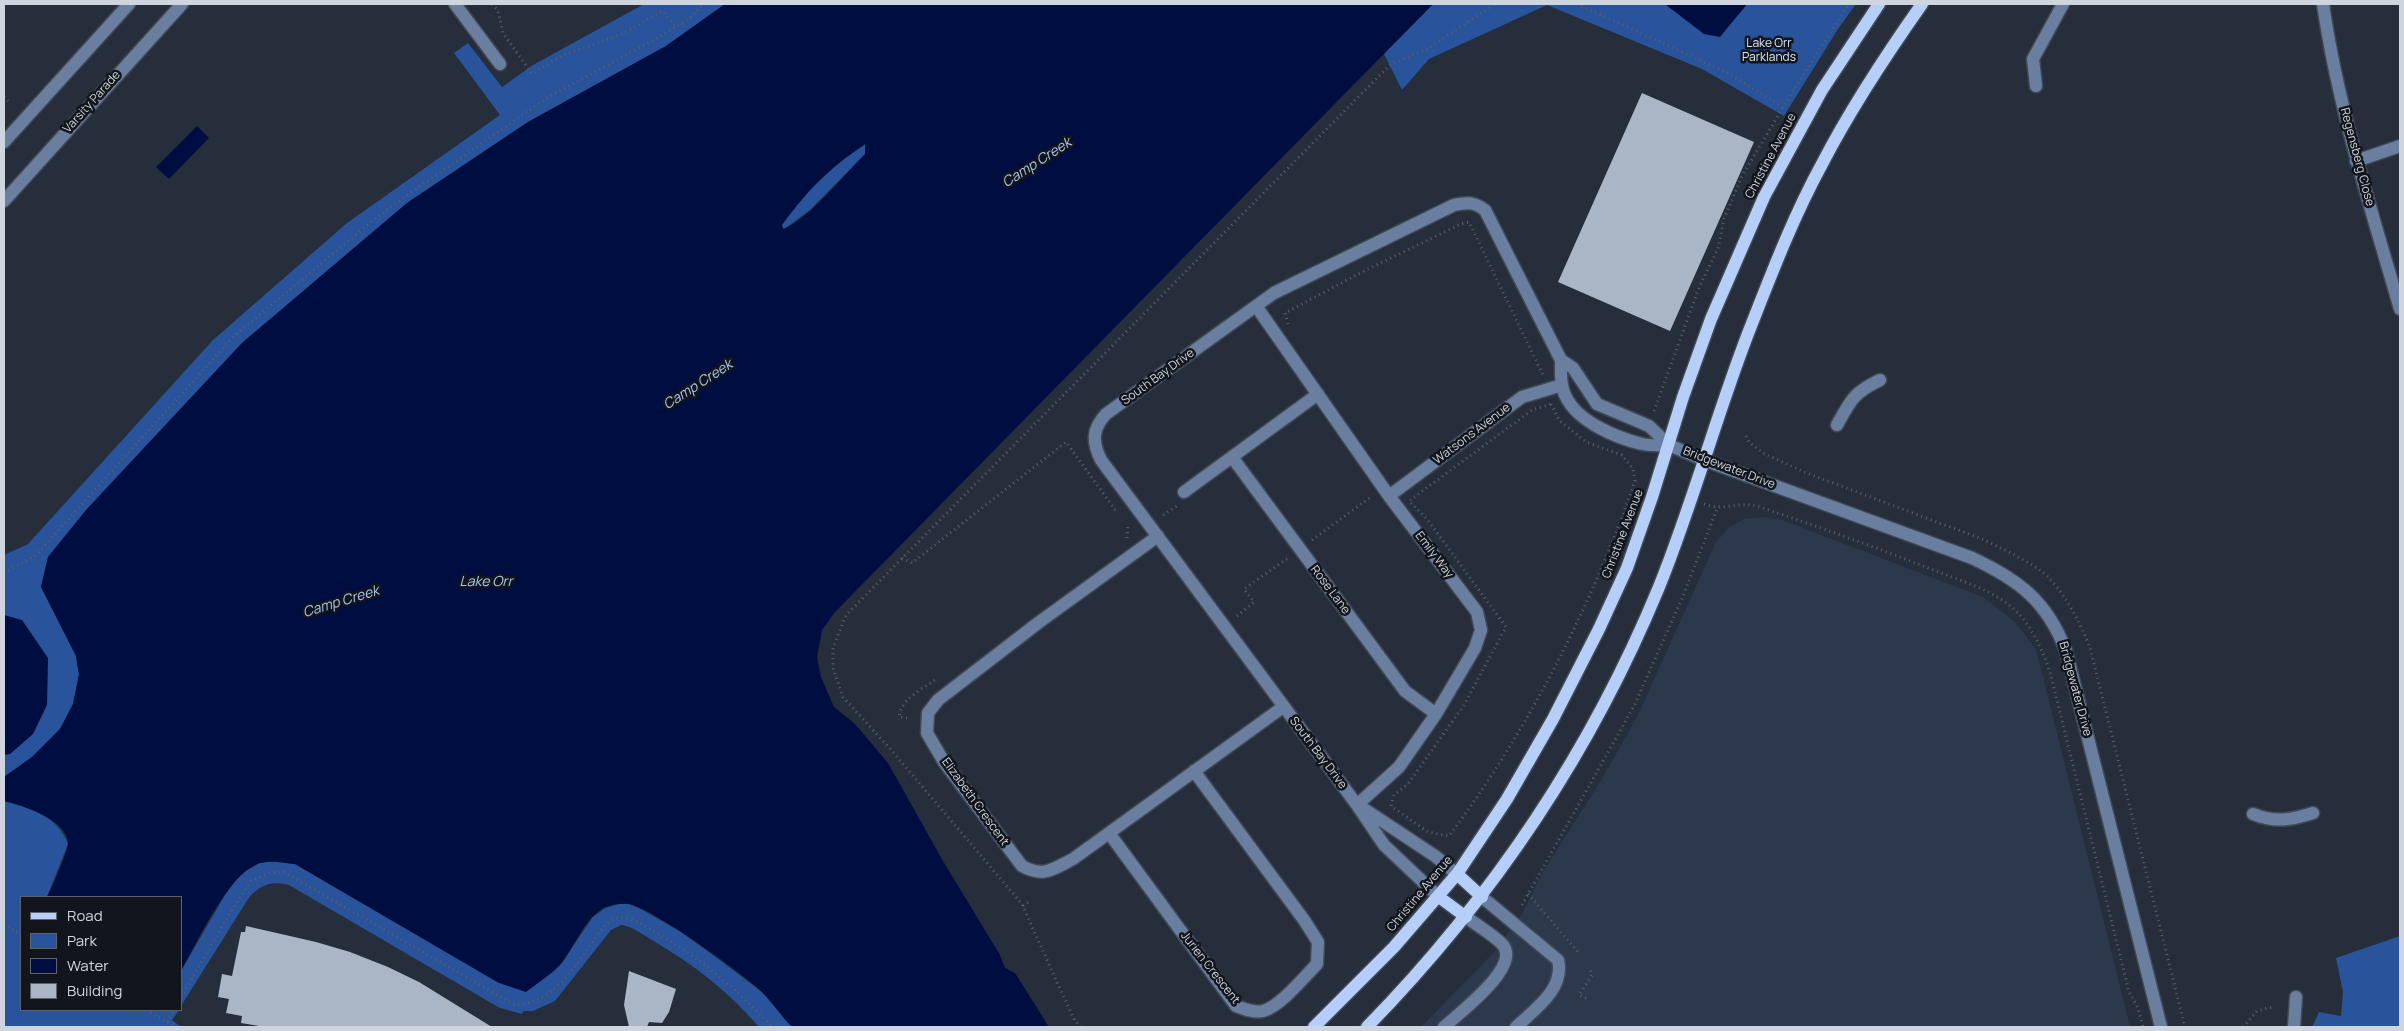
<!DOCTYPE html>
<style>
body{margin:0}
#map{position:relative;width:2404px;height:1031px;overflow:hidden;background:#262e3c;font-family:Manrope,sans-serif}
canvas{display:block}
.frame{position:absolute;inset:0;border:5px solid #cfd5de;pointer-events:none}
.legend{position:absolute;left:20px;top:896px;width:162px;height:115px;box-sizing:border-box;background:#12161c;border:1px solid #5e626a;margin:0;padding:6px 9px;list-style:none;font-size:15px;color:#cfd5de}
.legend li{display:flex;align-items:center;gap:10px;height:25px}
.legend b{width:25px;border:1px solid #5e626a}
</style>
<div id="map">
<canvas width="2404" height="1031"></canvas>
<div class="frame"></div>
<ul class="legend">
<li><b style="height:6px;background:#b6cff9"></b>Road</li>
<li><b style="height:14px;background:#29539a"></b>Park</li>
<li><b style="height:14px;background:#000d40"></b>Water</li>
<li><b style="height:14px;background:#aab5c6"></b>Building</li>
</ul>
</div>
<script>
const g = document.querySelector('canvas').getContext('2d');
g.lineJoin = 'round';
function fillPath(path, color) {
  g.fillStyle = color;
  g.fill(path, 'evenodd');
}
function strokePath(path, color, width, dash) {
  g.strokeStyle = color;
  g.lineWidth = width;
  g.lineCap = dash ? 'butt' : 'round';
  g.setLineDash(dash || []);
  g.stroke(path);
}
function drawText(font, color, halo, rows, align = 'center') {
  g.font = font + ' Manrope,sans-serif';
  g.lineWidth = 5;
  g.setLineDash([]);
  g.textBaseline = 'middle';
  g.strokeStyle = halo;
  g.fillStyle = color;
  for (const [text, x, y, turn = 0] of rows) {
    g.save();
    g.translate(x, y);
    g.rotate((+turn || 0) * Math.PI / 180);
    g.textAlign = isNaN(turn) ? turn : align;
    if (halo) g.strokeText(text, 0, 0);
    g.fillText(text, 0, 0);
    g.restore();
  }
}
fillPath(new Path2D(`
 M1765 517 1782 520 1983 597 2013 620 2027 637 2036 650 2042 672 2130 1027H1421L1493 953 1522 914 1544 870 1602 779 1638 715 1716 542 1730 527 1744 519Z`), '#2c384b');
fillPath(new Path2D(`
 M644 4H725L666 46 528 122 407 203 242 343 87 509 48 557 41 587 76 656 79 674 73 704 60 729 32 757 4 777V555L28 544 213 340 347 223 500 115 454 53 468 43 502 87 533 65Z
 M1433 4H1665L1704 34 1740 13 1747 4H1856L1838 29 1784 116 1702 69 1547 5 1429 59 1402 90 1384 54Z
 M866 144 865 154 810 210 784 229 781 225 807 191 844 159Z
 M4 801C29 807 59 817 68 844L47 897H21V1010H179L172 1020 181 1027H4Z
 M277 861 295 864 499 983 559 966 593 917 605 908 619 904H629L641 909 681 932 717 958 762 992 792 1027H759C728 991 693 964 652 940 642 934 632 926 621 925L611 930 555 1001 533 1011H523L522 1014 500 1008 486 1000 289 885C271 881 263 884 250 896L181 1006V971L225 895 239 875 260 863Z
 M2400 936V1027H2312L2319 1012 2341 1016 2343 992 2336 958Z`), '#29539a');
fillPath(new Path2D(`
 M4 893H12L14 938 21 942V1010H134L161 1027H4Z`), '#29549c');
fillPath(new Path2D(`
 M725 4H1433L835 612 822 630 817 657 821 677 834 707 855 724 888 763 943 861 1000 955 1005 968 1015 973 1049 1027H792C781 1016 773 1003 762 992 744 974 652 908 629 904 622 903 613 904 606 907 583 917 575 949 559 966 549 976 536 984 526 992L499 983 295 864C284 863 271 860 260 863 229 872 197 943 181 971V897H47C52 887 68 852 68 843 68 820 22 805 4 801V777L32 757 60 729 73 704 79 675 76 656 41 587 48 557 87 509 242 343 407 203 528 122 666 46ZM865 144V154C846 173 807 221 783 229L782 225C808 190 829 168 865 144Z
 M1665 4H1747L1720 37 1704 34Z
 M197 126 209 138 169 179 156 167Z
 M4 615 22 620 48 658 47 705 33 734 10 754 4 755Z`), '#000d40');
fillPath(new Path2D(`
 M1642 93 1754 142 1670 331 1558 282Z
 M246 926 316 942 350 952 388 967 419 982 492 1027H265L241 1023 242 1016 226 1013 229 999 218 997 222 974 232 976 241 932H245Z
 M629 971 676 989 669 1012 662 1023 649 1022 647 1027H629L624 1005Z`), '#aab5c6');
const minor = new Path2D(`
 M455 4 500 64
 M2323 4C2338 108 2371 208 2400 309
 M2036 86 2033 59 2063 4
 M4 142 129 4
 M2356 161 2400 146
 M4 201 182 4
 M1256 306 1389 496 1477 612 1481 630 1475 648 1436 714 1399 767 1357 805
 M1561 360C1561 372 1560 386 1566 397 1578 422 1617 438 1642 444 1650 446 1661 445 1669 445
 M1837 425C1851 400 1853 393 1880 380
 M1232 457 1405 691 1436 714
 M1184 492 1318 394
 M1389 496 1522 397 1562 385
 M1158 536 1038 623 938 700 928 713 927 733 944 762 1022 866C1044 878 1053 869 1073 859L1283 707
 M1361 807 1435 856 1457 874
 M2253 814C2275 823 2291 820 2313 813
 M1109 833 1236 1006C1244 1009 1254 1013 1263 1011 1281 1006 1304 977 1317 964L1318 942 1304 920 1194 771
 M1439 897 1384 845 1357 805 1101 460C1092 442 1092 429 1106 414L1274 293 1454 205C1468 202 1474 202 1485 210L1561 360 1573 368 1597 404 1649 426 1669 445 1704 460 1972 558C2019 580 2047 601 2066 651L2161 1027
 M1482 897 1558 960C1565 989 1535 1009 1516 1027
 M1444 1027C1459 1013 1521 967 1503 945 1494 935 1478 926 1466 917
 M2294 1027 2296 997`);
const major = new Path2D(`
 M1457 874 1482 897
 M1439 897 1466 917
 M1314 1027 1394 947 1457 874 1507 799 1553 719 1599 629 1627 568 1652 497 1683 397 1711 319 1764 197 1822 90 1879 4
 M1367 1027C1491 900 1591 752 1659 587 1693 503 1716 416 1749 331 1771 275 1793 217 1822 164 1851 108 1886 55 1922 4`);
strokePath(minor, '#414956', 15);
strokePath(major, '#414956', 15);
strokePath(new Path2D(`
 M492 4 498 11 503 33 532 74 563 55 623 34 662 11 676 26
 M1577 4 1726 72 1783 107
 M4 97 8 101
 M1288 324 1285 313 1366 270 1461 224 1469 222 1543 375
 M1551 404 1559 420 1586 442 1622 455 1633 469 1635 481C1591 607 1529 729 1449 836L1428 832 1391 806 1394 795 1408 784 1464 705 1506 627 1427 519 1409 501 1532 410Z
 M1654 411 1700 285 1718 249 1724 219 1742 176 1794 89 1849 4
 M1746 436 1749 442 1763 453 1804 472 1982 539C2001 548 2020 557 2037 568 2061 584 2080 622 2090 648L2185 1027
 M1704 504C1726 512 1738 500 1760 507 1819 527 1878 548 1936 571 1964 582 1996 591 2017 612 2033 628 2043 652 2050 672L2129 992 2138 1008 2143 1027
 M1163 515 1177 506
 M1127 538 1128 526
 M1312 540 1371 497
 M902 558 912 563 1066 442 1116 511
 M4 573 36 555 234 336 382 213 545 99 659 37 689 19 703 4
 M1237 616 1254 602 1244 589 1288 558
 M907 718 899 717C900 700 922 689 935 680
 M1528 894 1578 952
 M1522 905 1634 706 1683 596 1717 509
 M1023 906 1031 900
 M4 924 21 935
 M181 997 233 908 251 881 270 873 284 872 515 1005C558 1003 581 956 605 925 612 920 616 917 626 918 635 919 645 926 653 931 699 957 737 989 772 1027
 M1586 998 1579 995 1592 975 1590 969
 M146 1010 176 1027
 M167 1022 174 1010
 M1081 1027 1075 1021 1055 978 1022 904 892 751 843 697 833 668V648L846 615 1391 64 1429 48 1495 4
 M2243 1027 2257 1011 2272 1007`), '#59606d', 3, [1, 4]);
strokePath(minor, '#6a7fa0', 12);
strokePath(major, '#b6cff9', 12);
drawText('12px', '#d8e5fa', '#12161c', [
 ["Lake Orr",1769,44],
 ["Parklands",1769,58]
]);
drawText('12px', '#cfd5de', '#12161c', [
 ["Varsity Parade",92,102,-48],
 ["Christine Avenue",1771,156,-62],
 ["Regensberg Close",2357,157,75],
 ["South Bay Drive",1158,377,-36],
 ["Watsons Avenue",1472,434,-37],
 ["Bridgewater Drive",1729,468,21],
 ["Christine Avenue",1623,534,-69],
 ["Emily Way",1434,555,53],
 ["Rose Lane",1330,590,53],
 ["Bridgewater Drive",2075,689,75],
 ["South Bay Drive",1318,753,53],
 ["Elizabeth Crescent",975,802,54],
 ["Christine Avenue",1420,894,-50],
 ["Jurien Crescent",1210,968,52]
]);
drawText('italic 14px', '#adc6ee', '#12161c', [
 ["Camp Creek",1037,163,-33],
 ["Camp Creek",698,385,-33],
 ["Lake Orr",486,582],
 ["Camp Creek",341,602,-17]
]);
</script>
